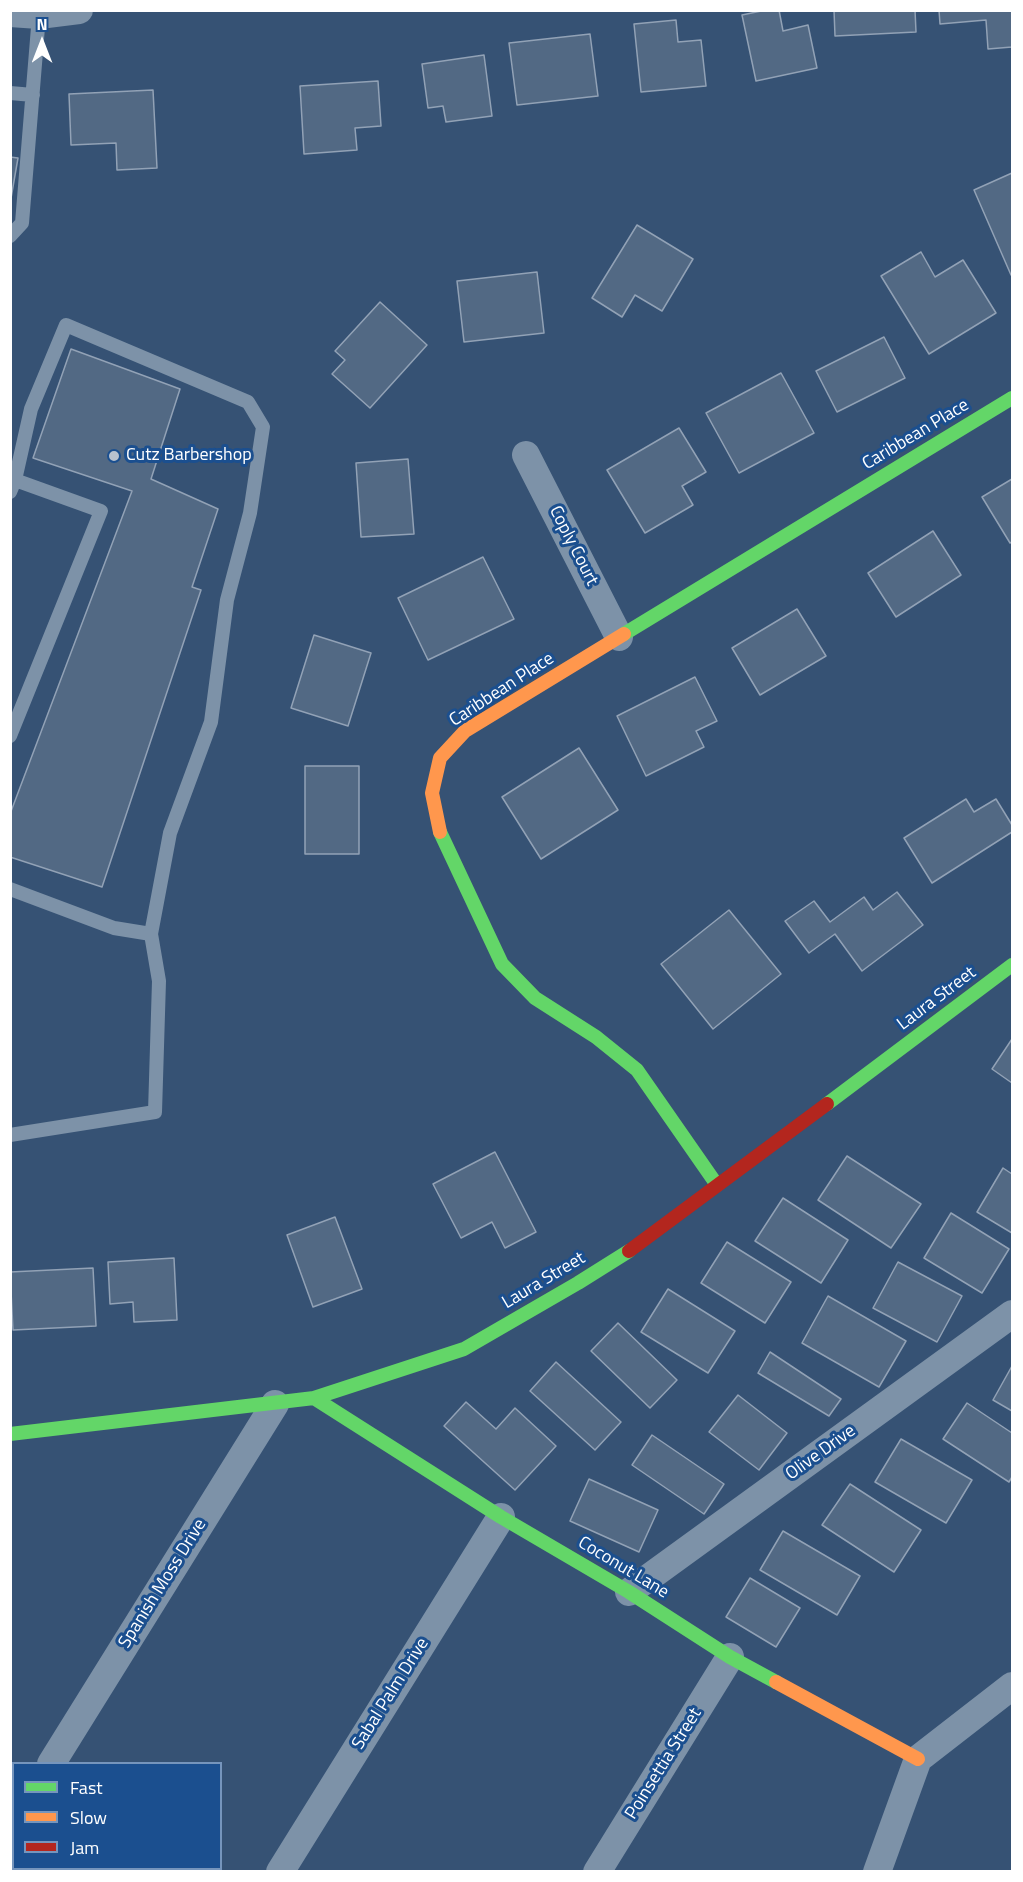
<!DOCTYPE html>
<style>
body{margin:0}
#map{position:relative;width:1023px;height:1882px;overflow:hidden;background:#365274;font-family:"Titillium Web",sans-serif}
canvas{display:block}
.frame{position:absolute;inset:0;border:12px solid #fff;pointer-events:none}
.legend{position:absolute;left:12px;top:1762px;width:210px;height:108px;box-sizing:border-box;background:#1b4f8f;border:2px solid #7695bc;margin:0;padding:8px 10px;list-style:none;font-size:18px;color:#fff}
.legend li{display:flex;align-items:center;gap:12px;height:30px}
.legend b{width:30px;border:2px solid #7695bc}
.north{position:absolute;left:12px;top:12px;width:60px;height:60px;-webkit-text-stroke:4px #1b4f8f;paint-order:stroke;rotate:0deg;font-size:16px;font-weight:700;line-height:24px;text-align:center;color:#fff}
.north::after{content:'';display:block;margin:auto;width:21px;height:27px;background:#fff;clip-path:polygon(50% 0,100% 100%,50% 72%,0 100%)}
</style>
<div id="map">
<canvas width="1023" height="1882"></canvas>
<div class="frame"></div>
<ul class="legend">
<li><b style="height:8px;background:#63d668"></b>Fast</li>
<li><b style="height:8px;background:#ff974d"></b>Slow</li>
<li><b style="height:8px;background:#b3261e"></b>Jam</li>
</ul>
<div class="north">N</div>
</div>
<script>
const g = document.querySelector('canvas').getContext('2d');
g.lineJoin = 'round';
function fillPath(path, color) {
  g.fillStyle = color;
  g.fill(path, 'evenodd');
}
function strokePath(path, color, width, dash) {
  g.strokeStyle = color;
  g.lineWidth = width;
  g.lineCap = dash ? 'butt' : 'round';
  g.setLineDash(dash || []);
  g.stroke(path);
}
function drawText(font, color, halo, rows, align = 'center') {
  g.font = font + ' "Titillium Web",sans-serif';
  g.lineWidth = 6;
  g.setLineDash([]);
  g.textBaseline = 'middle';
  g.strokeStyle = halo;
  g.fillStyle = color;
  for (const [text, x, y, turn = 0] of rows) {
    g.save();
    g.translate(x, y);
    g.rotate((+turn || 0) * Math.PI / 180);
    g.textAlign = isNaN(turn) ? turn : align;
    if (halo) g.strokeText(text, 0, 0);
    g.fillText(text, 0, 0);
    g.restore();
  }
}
const building = new Path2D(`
 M766 10H779L783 31 808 25 817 68 756 81 742 15Z
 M834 10H915L916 32 835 36Z
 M939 10H1012V47L988 49 986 20 940 24Z
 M676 20 678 42 701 40 706 86 641 92 634 24Z
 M590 34 598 96 517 105 509 43Z
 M484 55 492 116 446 122 443 106 428 108 422 64Z
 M378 81 381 126 355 128 357 150 304 154 300 86Z
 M153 90 157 168 117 170 116 143 71 145 69 94Z
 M10 157 18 158 10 204Z
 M1012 173V274L1011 275 974 190Z
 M637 225 693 259 662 311 635 295 622 317 592 298Z
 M921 252 935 277 963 260 996 313 929 354 881 276Z
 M537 272 544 333 464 342 457 281Z
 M380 302 427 345 370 408 332 374 345 360 335 351Z
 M884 337 905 378 837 412 816 371Z
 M71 349 180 389 151 479 218 509 192 587 201 590 102 887 10 857V814L132 491 33 458Z
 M781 373 814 433 739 473 706 413Z
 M679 428 706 472 682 486 693 505 645 533 607 470Z
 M408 459 414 534 361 537 356 463Z
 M1012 479V542L1010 543 982 497Z
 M933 531 961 575 896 617 868 573Z
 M483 557 514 619 428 660 398 598Z
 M797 609 826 656 760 695 732 648Z
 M314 635 371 653 348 726 291 708Z
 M695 677 717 721 696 731 704 747 646 776 617 716Z
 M579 748 618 810 541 859 502 797Z
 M305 766H359V854H305Z
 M966 799 974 812 996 799 1012 825V832L932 883 904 838Z
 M897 892 923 925 862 971 835 934 809 953 785 921 814 901 830 922 864 897 873 910Z
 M729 910 781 974 713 1029 661 964Z
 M1012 1039V1083L992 1069Z
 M495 1152 536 1232 505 1248 492 1222 461 1238 433 1184Z
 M847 1156 921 1204 891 1248 818 1200Z
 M1003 1168 1012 1174V1233L977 1212Z
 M783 1198 848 1240 821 1283 755 1241Z
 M951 1213 1009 1249 982 1293 924 1258Z
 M335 1217 362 1289 313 1307 287 1235Z
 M727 1242 791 1282 765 1323 701 1283Z
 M174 1258 177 1320 134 1322 133 1302 110 1304 108 1262Z
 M898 1262 962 1296 937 1342 873 1308Z
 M93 1268 96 1326 13 1330 10 1272Z
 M668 1289 735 1331 708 1373 641 1332Z
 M828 1296 906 1341 879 1387 802 1343Z
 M618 1323 677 1380 650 1408 591 1351Z
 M770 1352 841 1399 829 1416 758 1373Z
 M556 1362 621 1422 595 1450 530 1391Z
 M1012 1366V1411L993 1400Z
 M738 1395 787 1433 759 1470 709 1432Z
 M466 1402 496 1429 515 1408 556 1446 515 1490 444 1426Z
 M967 1403 1012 1433V1477L1009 1482 943 1439Z
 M652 1435 724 1484 704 1514 632 1465Z
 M901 1439 972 1480 946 1523 875 1482Z
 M589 1479 658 1510 639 1552 570 1521Z
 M850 1484 921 1530 894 1572 822 1525Z
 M783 1531 860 1576 837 1615 760 1570Z
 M750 1578 800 1608 776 1647 726 1617Z`);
fillPath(building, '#526984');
strokePath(building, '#92a2b6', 1.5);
strokePath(new Path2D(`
 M10 93 33 95
 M10 236 22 223 39 15
 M15 480 31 409 66 325 248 402 263 427 250 513 227 600 211 722 170 833 151 934
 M10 492 15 480 101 511 10 736
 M10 889 114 928 151 934 159 981 155 1112 10 1135`), '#7d92a8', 14);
strokePath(new Path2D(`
 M10 13 39 15 79 10
 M526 455 619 637
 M629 1592 1012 1314
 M51 1764 275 1404
 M10 1828 14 1823
 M280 1872 501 1517
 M597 1872 730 1657
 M877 1872 918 1759 1012 1686`), '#7d92a8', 28);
strokePath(new Path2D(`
 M624 634 1012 398
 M440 832 502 964 535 998 596 1037 637 1070 717 1185
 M827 1104 1012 965
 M314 1398 501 1517 629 1592 730 1657 776 1682
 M10 1434 314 1398 464 1349 578 1283 629 1251`), '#63d668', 14);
strokePath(new Path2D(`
 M440 832 432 793 440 758 465 731 624 634
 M776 1682 918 1759`), '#ff974d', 14);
strokePath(new Path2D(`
 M629 1251 827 1104`), '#b3261e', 14);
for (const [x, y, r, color] of [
 [114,456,6,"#b9c2ce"]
]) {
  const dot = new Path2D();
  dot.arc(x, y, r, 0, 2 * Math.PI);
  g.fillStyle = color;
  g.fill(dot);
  strokePath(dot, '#1b4f8f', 2);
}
drawText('18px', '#fff', '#1b4f8f', [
 ["Caribbean Place",916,435,-31],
 ["Coply Court",573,546,63],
 ["Caribbean Place",502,690,-33],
 ["Laura Street",937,999,-37],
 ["Laura Street",544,1281,-31],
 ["Olive Drive",821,1453,-36],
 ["Coconut Lane",623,1568,31],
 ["Spanish Moss Drive",163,1584,-58],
 ["Sabal Palm Drive",391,1694,-58],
 ["Poinsettia Street",664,1764,-58]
]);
drawText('18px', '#fff', '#1b4f8f', [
 ["Cutz Barbershop",126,456]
], 'left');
</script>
